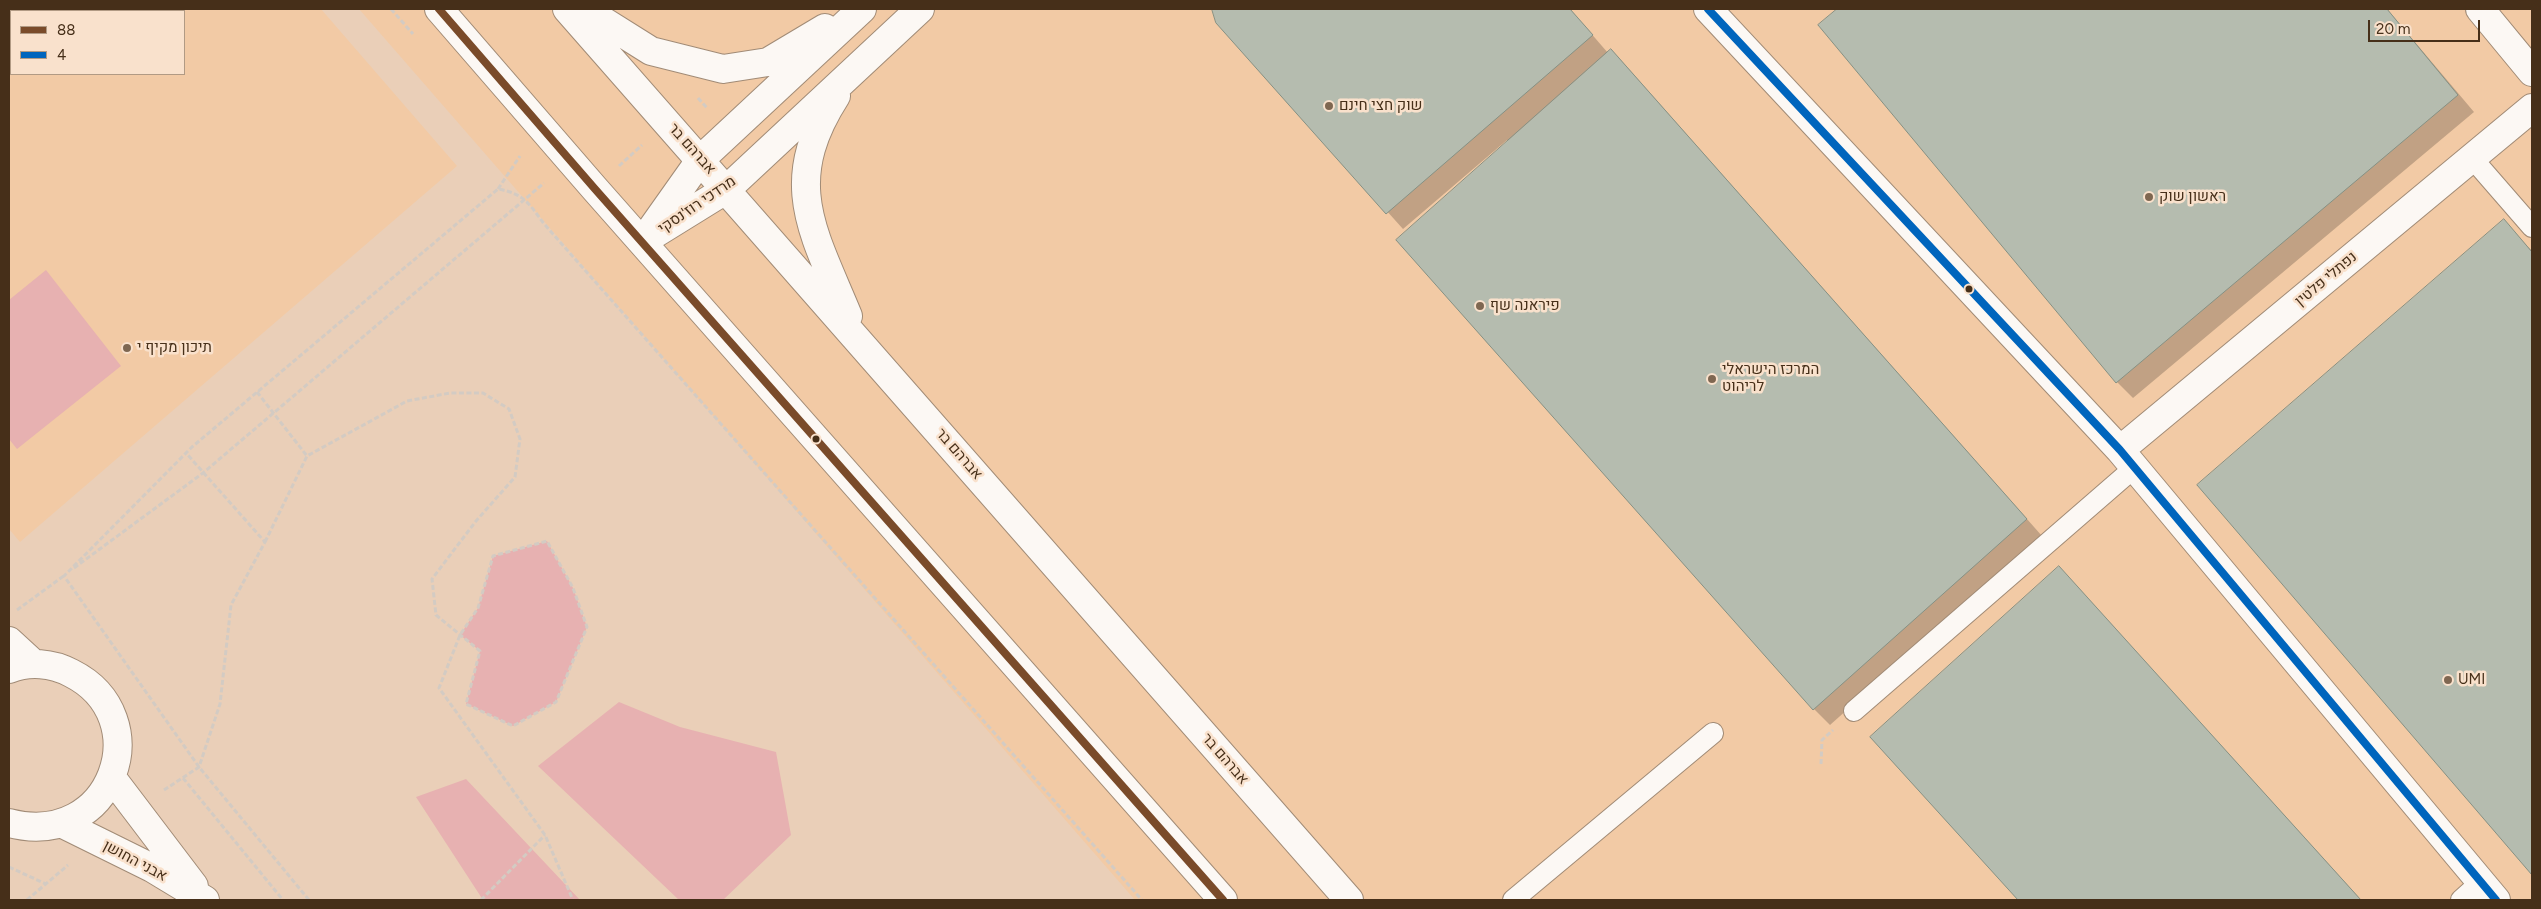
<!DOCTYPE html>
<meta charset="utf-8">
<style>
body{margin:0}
#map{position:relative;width:2541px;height:909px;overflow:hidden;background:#eacfb8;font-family:Figtree,sans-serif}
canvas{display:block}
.frame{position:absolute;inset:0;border:10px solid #462f19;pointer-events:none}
.legend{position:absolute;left:10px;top:10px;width:175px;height:65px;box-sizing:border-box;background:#f9e1cc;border:1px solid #b19a84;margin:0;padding:6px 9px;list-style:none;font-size:15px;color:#462f19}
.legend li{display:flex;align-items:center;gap:10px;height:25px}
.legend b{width:25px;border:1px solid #b19a84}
.scale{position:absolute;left:2368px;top:20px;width:112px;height:22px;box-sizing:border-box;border:2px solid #462f19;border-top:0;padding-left:6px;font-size:15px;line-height:18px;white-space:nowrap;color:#462f19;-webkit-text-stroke:4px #f9e1cc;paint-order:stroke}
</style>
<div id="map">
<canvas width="2541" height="909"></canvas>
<div class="frame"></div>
<ul class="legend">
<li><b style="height:6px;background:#7a4b2a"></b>88</li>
<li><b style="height:6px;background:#0065bd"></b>4</li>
</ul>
<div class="scale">20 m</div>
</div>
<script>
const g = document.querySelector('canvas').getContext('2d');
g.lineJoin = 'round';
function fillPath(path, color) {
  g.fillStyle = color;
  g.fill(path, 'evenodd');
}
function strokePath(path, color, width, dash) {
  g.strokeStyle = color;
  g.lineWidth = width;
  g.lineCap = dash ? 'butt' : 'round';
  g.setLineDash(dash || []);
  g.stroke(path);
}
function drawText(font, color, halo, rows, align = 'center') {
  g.font = font + ' Figtree,Heebo,sans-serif';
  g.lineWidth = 5;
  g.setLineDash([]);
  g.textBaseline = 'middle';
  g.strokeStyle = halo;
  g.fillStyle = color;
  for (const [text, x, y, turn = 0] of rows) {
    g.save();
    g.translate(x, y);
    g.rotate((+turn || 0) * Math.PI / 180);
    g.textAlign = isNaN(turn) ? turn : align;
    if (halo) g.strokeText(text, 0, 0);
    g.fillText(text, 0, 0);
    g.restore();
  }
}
fillPath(new Path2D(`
 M9 9H321L457 166 20 542 9 529ZM11 11H184V74H11Z
 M359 9H2532V900H1135Z`), '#f2caa5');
fillPath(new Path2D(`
 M46 270 121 366 17 449 9 439V300Z
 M547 541 573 588 587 627 556 702 513 726 466 704 480 651 460 635 478 608 493 556Z
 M619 702 680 727 776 752 791 835 723 900H679L538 766Z
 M466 779 580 900H483L416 797Z`), '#e7b1b1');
fillPath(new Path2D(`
 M1214 9H1570L1608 53 1611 50 1627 67 2042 536 1830 725 1814 709 1508 142 1507 140 1403 229 1217 22Z
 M1839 9H2387L2474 112 2133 398 2117 382 1819 25Z
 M2504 221 2532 251V873L2199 485Z
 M2072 581 2361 900H2020L1872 737Z`), '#0003');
const building = new Path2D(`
 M1212 9H1570L1593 35 1386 214 1216 23Z
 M1837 9H2387L2458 95 2116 383 1818 25Z
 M1611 49 2027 519 1813 710 1396 240Z
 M2504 219 2532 252V875L2197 485Z
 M2059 566 2361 900H2018L1870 737Z`);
fillPath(building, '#b5bcaf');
strokePath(building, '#869184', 1);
const lane = new Path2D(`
 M2472 158 2532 227
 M1854 711 2134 468
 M1513 900 1713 733
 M2461 900 2481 882`);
const street = new Path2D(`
 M1708 9 2120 450 2496 900
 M2480 9 2532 72
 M2120 450 2532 108`);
const secondary = new Path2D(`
 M439 9 595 189 1223 900
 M567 9 1349 900
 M584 9 651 51 723 69 768 62 825 28
 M836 96C780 183 813 231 848 316
 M650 231 701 159 862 9
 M643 241 727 189 920 9
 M9 641 34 664
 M9 669C29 661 52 663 71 673 159 717 113 850 9 823
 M112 778 194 886
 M63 824 152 868 205 900`);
strokePath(lane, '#a18b76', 22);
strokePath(street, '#a18b76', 30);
strokePath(secondary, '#a18b76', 30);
strokePath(new Path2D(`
 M391 9 413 34
 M698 98 707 108
 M619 166 642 145
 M498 189 520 156
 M257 392 307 456
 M265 542 307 456 407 401 450 393H483L509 409 520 439 515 477 476 521 432 579 436 615 480 651 466 704 513 726 556 702 587 627 573 588 547 541 493 556 478 608 460 635 439 688 545 835 573 900
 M74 568 203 473 544 183
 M17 610 65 575
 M1821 764 1822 740 1833 730
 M183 778 283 900
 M164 790 199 767 220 704 231 605 265 542 186 453
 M9 867 46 884
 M27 900 68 865
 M309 900 199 767 64 576 192 447 498 189C525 194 529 204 545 225L1142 900
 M481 900 545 835`), '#d3cbc3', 3, [5, 2.5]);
strokePath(lane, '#fcf8f4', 20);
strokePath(street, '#fcf8f4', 28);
strokePath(secondary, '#fcf8f4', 28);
strokePath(new Path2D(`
 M439 9 595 189 1223 900`), '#7a4b2a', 8);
strokePath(new Path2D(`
 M1708 9 2120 450 2496 900`), '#0065bd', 8);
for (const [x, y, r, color] of [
 [1329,106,5,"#7f6751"],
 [2149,197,5,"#7f6751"],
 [1969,289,4.5,"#462f19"],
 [1480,306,5,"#7f6751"],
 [127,348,5,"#7f6751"],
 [1712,379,5,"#7f6751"],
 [816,439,4.5,"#462f19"],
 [2448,680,5,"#7f6751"]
]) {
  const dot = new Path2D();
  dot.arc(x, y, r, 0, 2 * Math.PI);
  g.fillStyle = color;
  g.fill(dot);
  strokePath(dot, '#f9e1cc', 2);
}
drawText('15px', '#462f19', '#f9e1cc', [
 ["שוק חצי חינם",1339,106],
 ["ראשון שוק",2159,197],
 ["פיראנה שף",1490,306],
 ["תיכון מקיף י",137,348],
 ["המרכז הישראלי",1722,370],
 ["לריהוט",1722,387],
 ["UMI",2458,680]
], 'left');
drawText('15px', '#462f19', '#f9e1cc', [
 ["אברהם בר",692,149,48],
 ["מרדכי רוז'נסקי",697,205,-34],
 ["נפתלי פלטין",2326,279,-40],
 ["אברהם בר",959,454,49],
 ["אברהם בר",1225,759,49],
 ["אבני החושן",135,861,28]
]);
</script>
